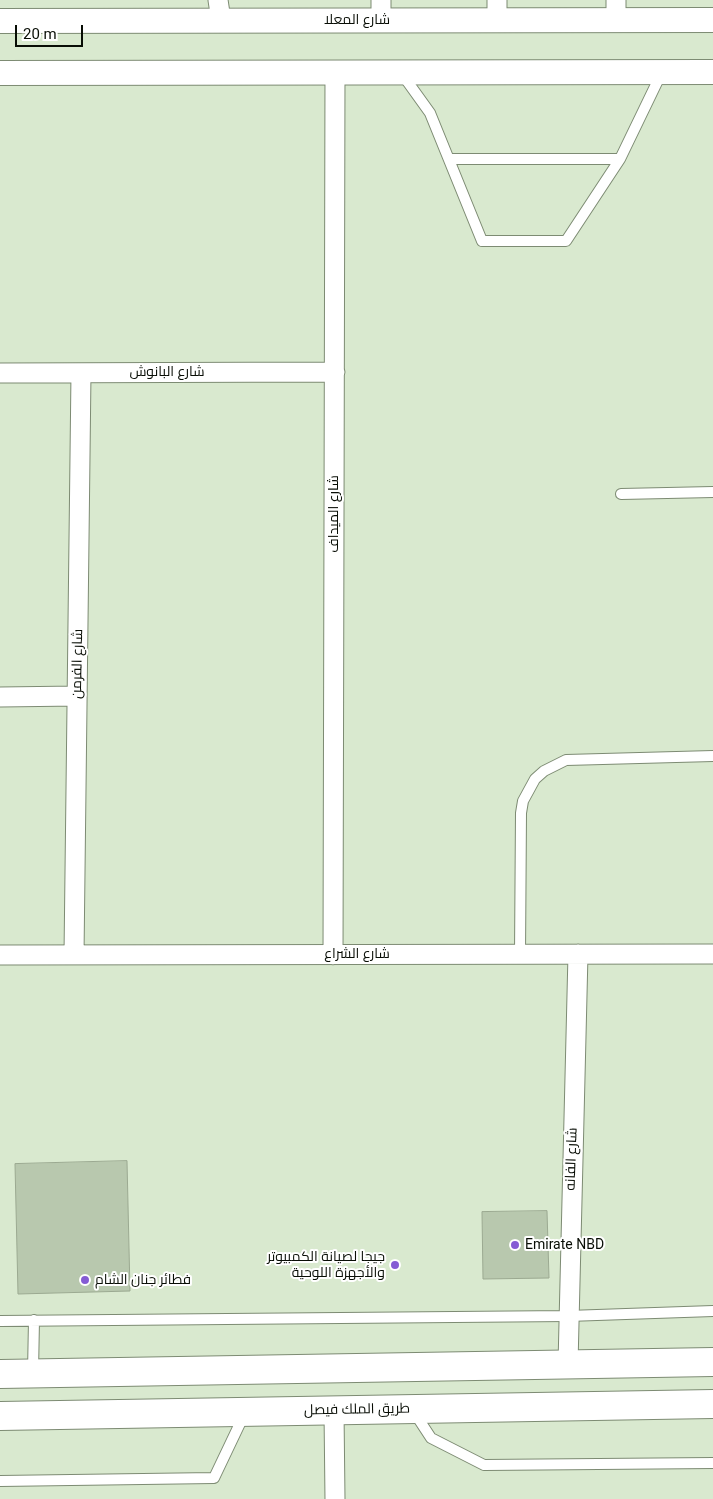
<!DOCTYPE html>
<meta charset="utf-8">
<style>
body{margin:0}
#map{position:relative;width:713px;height:1499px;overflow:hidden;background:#d9e9cf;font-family:Roboto,sans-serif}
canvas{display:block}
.scale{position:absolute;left:15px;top:25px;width:68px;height:22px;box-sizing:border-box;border:2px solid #080d05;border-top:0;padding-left:6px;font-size:15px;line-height:18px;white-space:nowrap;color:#080d05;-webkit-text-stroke:4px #fff;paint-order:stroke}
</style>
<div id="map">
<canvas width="713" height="1499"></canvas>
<div class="scale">20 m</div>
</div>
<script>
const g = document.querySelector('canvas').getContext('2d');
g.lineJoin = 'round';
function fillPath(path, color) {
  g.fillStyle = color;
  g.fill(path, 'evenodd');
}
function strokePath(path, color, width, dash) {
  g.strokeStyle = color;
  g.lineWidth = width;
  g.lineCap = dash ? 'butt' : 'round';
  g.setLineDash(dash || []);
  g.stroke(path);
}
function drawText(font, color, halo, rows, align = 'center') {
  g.font = font + ' Roboto,Cairo,sans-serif';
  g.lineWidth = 4;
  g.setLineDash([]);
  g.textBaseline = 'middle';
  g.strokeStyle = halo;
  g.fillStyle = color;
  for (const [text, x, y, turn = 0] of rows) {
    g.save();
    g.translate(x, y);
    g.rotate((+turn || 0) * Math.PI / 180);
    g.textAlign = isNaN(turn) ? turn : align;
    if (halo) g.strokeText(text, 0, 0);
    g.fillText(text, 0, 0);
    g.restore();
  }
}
const building = new Path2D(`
 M127 1161 130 1291 18 1294 15 1164Z
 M547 1211 549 1278 483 1279 482 1212Z`);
fillPath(building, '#b8c8ae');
strokePath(building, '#9ba991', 1);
const service = new Path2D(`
 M402 74 430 113 482 241H566L620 159
 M450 159H620L662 72
 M621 494 713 492
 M520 954 521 813 523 801 535 779 544 771 566 760 713 756
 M0 1321 568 1316 713 1311
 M33 1372 34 1320
 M414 1412 431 1438 484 1465 713 1463
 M0 1481 214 1478 244 1415`);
const minor = new Path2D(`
 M218 0 221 20
 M616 0V20
 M381 20V0
 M497 20V0
 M0 373 335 372
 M0 697 77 696
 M0 955 713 954
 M74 955 81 373
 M333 955 335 73
 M568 1364 578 954
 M334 1411 335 1499`);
const tertiary = new Path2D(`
 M0 21 713 20
 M0 73 713 72`);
const primary = new Path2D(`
 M0 1374 713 1362
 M0 1416 713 1404`);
strokePath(service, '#7d8b73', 12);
strokePath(minor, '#7d8b73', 21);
strokePath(tertiary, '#7d8b73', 26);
strokePath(primary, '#7d8b73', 30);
strokePath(service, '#fff', 10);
strokePath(minor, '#fff', 19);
strokePath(tertiary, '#fff', 24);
strokePath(primary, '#fff', 28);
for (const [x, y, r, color] of [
 [515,1245,5,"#855bd4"],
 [395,1265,5,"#855bd4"],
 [85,1280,5,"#855bd4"]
]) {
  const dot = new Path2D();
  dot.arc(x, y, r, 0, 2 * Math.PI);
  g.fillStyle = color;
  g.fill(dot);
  strokePath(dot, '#fff', 2);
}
drawText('14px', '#080d05', '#fff', [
 ["شارع المعلا",357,20],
 ["شارع البانوش",167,372],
 ["شارع الميداف",334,514,-90],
 ["شارع الفرمن",78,664,-89],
 ["شارع الشراع",357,954],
 ["شارع الفانه",572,1159,-88],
 ["طريق الملك فيصل",357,1410,-1]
]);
drawText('14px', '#080d05', '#fff', [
 ["Emirate NBD",525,1245],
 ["جيجا لصيانة الكمبيوتر",385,1257,"right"],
 ["والأجهزة اللوحية",385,1273,"right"],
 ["فطائر جنان الشام",95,1280]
], 'left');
</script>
